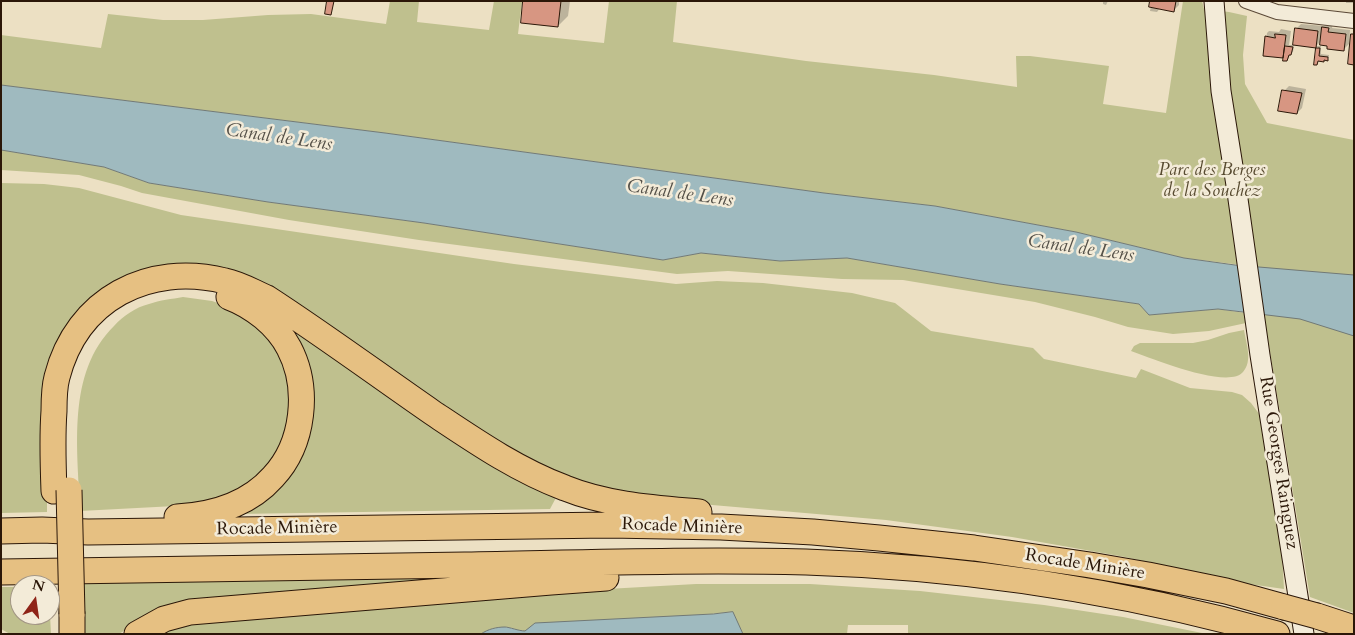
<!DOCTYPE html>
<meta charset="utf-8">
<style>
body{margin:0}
#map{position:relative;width:1355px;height:635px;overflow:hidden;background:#ece0c3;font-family:Cardo,serif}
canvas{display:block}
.frame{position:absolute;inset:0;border:2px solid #2b1708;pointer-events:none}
.north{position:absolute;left:10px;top:575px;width:50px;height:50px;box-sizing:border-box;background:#f3ebd8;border:1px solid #a39685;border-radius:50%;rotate:14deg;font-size:14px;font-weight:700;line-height:20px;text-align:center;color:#2b1708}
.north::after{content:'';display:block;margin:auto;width:18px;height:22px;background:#8f2418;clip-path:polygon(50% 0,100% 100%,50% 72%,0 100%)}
</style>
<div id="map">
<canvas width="1355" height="635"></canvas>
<div class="frame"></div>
<div class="north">N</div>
</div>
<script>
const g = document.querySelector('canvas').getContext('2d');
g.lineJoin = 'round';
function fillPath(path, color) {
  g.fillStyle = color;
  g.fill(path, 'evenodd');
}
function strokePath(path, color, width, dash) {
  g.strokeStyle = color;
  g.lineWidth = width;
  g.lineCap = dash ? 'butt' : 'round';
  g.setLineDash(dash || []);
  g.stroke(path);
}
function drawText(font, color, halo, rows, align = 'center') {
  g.font = font + ' Cardo,serif';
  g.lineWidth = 5;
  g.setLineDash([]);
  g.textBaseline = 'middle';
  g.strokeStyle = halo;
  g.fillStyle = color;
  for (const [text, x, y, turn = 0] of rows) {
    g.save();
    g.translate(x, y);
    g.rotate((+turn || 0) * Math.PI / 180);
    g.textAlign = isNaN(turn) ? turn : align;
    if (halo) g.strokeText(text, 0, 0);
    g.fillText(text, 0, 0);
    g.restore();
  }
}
fillPath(new Path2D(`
 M390 1H419L417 22 489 30 494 1H522L518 34 604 43 609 1H677L673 42 806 61 934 75 1017 87 1016 56H1030L1109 66 1103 104 1166 113 1183 1H1202L1204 9 1229 12 1247 16 1243 55 1245 84 1267 123 1354 140V613L1310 597 1264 315 1258 267 1184 258 1076 232 935 206 824 193 385 133 1 85V35L101 48 108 14 163 20H203L268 15 311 14 386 24Z
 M1 150 104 167 149 183 268 202 424 223 663 260 701 253 780 261 847 258 1000 284 1139 304 1149 315 1218 309 1245 313 1246 323 1209 331 1173 334 1128 327 1095 317 1035 302 903 280 842 279 728 271 677 274 419 240 289 220 142 193 121 186 79 175 1 170Z
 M1 183 44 184 79 188 181 215 514 264 676 284 717 281 763 283 852 293 895 303 931 331 1033 348 1044 359 1136 378 1141 369 1190 388 1232 392 1242 395 1251 403 1260 415 1282 553 1284 589 1235 582 1125 557 1012 537 886 520 666 501 598 488 522 459 253 282 105 291 47 418V512L1 513Z
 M183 297 212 301 238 310 263 330 281 358 290 390 289 420 282 446 257 478 229 497 194 505 80 511C78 450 66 373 114 326 123 316 136 307 149 304 160 300 172 299 183 297Z
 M286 317 559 492 550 509 238 514 296 454Z
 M1244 330C1246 343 1253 361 1243 372 1228 390 1151 358 1131 351L1134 346 1140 343H1193L1208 340 1229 333Z
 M480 577 139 621 119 634H81V583Z
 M696 584H810L920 591 1044 605 1123 617 1207 634H908V625H848L847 634H743L732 612 525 632C519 631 509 627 505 627 497 627 488 630 481 634H156L190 621 589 590Z
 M1 587H20V615H50L51 634H10L1 629Z`), '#bfc08e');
const water = new Path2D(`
 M1 85 385 133 824 193 935 206 1076 232 1184 258 1235 265 1354 275V336L1300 319 1218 309 1149 315 1139 304 1000 284 847 258 780 261 701 253 663 260 424 223 268 202 149 183 104 167 1 150Z
 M733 612 743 634H481C488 629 497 627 505 627 509 627 519 631 525 631L535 623 713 614Z`);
fillPath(water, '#9fbabf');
strokePath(water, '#717976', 1);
fillPath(new Path2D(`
 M524 1H570L568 16 558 26Z
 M1103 1H1108L1106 5 1103 4Z
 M1152 1H1179V5L1174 10 1160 8 1157 12 1150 11Z
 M1346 1H1354V3H1346Z
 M1328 22 1333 23 1332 28 1350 30 1349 44 1344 49 1328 45 1322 40 1316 46H1321V54L1329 55V57L1327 59 1319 60 1316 64 1318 47 1294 44 1296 29 1301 24 1324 26Z
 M1281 29 1291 31 1289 45H1294L1293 52 1290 54 1289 58 1287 60 1285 57 1264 54 1267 33 1269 31 1279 32Z
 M1289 86 1306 89 1302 108 1297 113 1284 91Z`), '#0003');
const building = new Path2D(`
 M327 1H334L331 15 325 14Z
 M523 1H561L558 27 521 23Z
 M1150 1H1176L1174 12 1149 7Z
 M1322 27 1329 28 1328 32 1346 34 1344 51 1327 49V46L1320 45Z
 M1295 28 1318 31 1316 48 1293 45Z
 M1275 34 1286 35 1283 58 1263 56 1265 36 1275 38Z
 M1351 34H1354V65L1348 64Z
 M1285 46 1293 47 1291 55H1289L1287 61H1283Z
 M1316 48H1320L1319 56 1328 57V61L1324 60V62L1318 61 1317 65H1314Z
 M1282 90 1302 93 1297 114 1278 111Z`);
fillPath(building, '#d79682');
strokePath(building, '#2b1708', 1);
const street = new Path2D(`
 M1246 1 1277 12 1354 21`);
const secondary = new Path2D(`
 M1214 1 1221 91 1236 185 1260 355 1304 634`);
const highway = new Path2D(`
 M54 491C53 464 52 438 54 411 54 400 54 388 57 377 77 299 148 262 225 281 240 284 253 292 267 298 324 335 378 375 433 413 475 441 517 470 565 488 607 505 655 508 699 512
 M177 517C213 515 249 504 273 477 304 444 310 388 289 348 277 325 253 306 229 297
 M1 531 42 530 88 532 609 525 721 527 813 532 879 538 974 548 1090 565 1148 575 1226 591 1284 607
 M1 572C156 569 310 568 465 565 579 563 693 559 806 562 965 567 1124 591 1277 634
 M72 614V634
 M1317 616 1354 628
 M137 634 164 619 190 612 551 582 606 578`);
strokePath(street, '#5b4937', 16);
strokePath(secondary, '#2b1708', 21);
strokePath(highway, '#2b1708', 27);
strokePath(street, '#f3ebd8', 14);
strokePath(secondary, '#f3ebd8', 19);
strokePath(highway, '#e6c082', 25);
const highwayBridge = new Path2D(`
 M69 490 72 614
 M1284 607 1317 616`);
strokePath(highwayBridge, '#2b1708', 27, []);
strokePath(highwayBridge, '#e6c082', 25);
drawText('italic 18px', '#574a30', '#f3ebd8', [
 ["Parc des Berges",1212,171],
 ["de la Souchez",1212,192]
]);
drawText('18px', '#2b1708', '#f3ebd8', [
 ["Rue Georges Rainguez",1278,463,81],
 ["Rocade Minière",682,527,2],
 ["Rocade Minière",277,529,-1],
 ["Rocade Minière",1085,565,9]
]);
drawText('italic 19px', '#545048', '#f3ebd8', [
 ["Canal de Lens",279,138,8],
 ["Canal de Lens",680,194,8],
 ["Canal de Lens",1081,249,8]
]);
</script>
